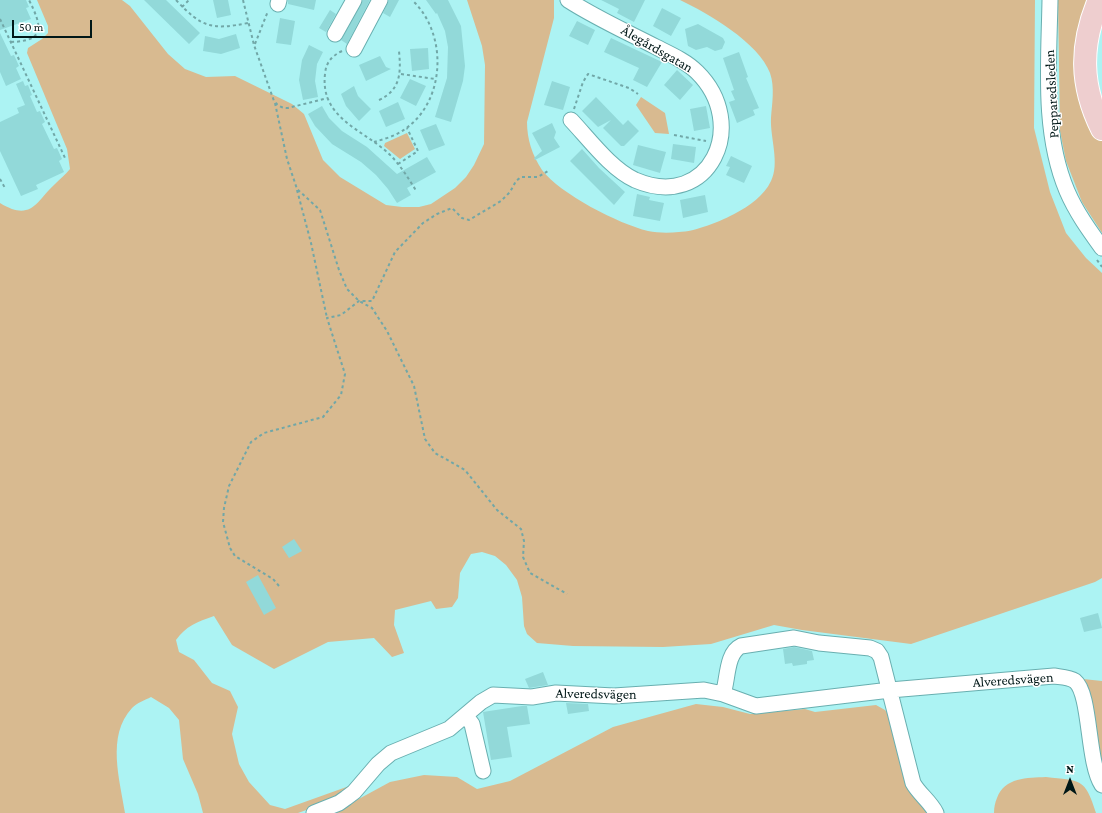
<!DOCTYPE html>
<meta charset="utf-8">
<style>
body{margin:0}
#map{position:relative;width:1102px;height:813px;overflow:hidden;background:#acf3f3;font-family:"Crimson Pro",serif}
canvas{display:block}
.north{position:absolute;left:1050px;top:761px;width:40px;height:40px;-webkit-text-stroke:3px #fff;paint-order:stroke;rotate:0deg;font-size:11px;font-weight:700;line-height:16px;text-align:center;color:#001717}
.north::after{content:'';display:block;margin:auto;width:14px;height:18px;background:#001717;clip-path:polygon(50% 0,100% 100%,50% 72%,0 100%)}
.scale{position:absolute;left:12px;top:20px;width:80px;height:18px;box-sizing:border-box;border:2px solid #001717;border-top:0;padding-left:5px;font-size:12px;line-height:14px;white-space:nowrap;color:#001717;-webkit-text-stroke:3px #fff;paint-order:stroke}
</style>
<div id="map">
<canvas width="1102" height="813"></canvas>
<div class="north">N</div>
<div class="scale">50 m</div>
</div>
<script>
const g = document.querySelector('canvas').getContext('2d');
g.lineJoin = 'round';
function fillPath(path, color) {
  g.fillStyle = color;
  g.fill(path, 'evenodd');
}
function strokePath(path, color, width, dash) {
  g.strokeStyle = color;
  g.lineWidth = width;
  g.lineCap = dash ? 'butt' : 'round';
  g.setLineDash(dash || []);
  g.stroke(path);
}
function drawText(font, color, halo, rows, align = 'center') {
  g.font = font + ' "Crimson Pro",serif';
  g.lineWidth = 3;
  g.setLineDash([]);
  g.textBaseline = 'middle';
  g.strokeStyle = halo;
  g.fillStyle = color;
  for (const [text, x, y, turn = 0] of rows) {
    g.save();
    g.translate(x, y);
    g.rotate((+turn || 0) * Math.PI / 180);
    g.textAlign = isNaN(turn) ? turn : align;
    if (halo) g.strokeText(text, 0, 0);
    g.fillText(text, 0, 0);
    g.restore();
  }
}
fillPath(new Path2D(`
 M37 0H122L130 6 168 54 185 69 206 77 235 76 292 104 304 114 323 160 340 177 386 205 402 207H419L431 204 455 188 466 177 474 165 484 144 485 65 482 46 467 0H554V18L527 122C527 139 532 155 542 170 560 194 619 224 648 231 658 233 669 233 679 232 694 232 722 221 736 213 749 206 764 196 771 181 780 163 770 138 771 118 772 104 775 87 770 73 759 43 708 13 680 0H1035L1034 128 1050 192 1066 233 1086 258 1102 273V578L1095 582 911 644 802 630 774 625 711 644 663 647 573 646 537 643 527 634 524 626 522 597 517 580 506 565 495 556 482 552 471 554 460 573 458 598 452 607 436 609 431 601 395 610 394 625 404 653 392 657 374 638 328 642 274 669 232 645 214 616C197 622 186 626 176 640L179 652 194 660 212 683 230 691 238 707 232 734 239 764 249 782 270 805 285 809 352 785 331 801 298 813H203L198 794 183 759 179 720 169 708 151 697C145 700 137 703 132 708 106 736 120 780 125 813H0V203C31 222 36 202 54 185 60 179 65 175 70 169L67 149 27 53 28 48 42 39 48 33V26Z
 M1058 0H1090L1098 133 1102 140V233L1082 202 1066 161 1060 131Z
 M641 97 665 113 669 134 655 133 636 105Z
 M407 133 415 149 400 159 384 146 385 143Z
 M1083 679 1102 681V774Z
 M696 704 723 707 750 714 805 709 815 712 876 705 885 710 890 717 932 813H333L390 782 424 775 457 777 477 789 510 781 613 727Z
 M1046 777C1080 781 1085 777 1096 813H994C994 807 995 803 997 798 1005 777 1027 778 1046 777Z`), '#d8ba90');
fillPath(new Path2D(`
 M0 0H26L29 7 26 8 31 19 0 30Z
 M144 0H166L200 33 189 44Z
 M213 0H228L231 15 217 18Z
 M288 0H316L314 10 288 4Z
 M363 0H370L347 44 341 40Z
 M389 0H399L390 17 383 13Z
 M426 0H448L461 26 465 66 463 81 451 122 435 117 447 78 448 47 445 31 437 13 436 14Z
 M601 0H645L634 22 617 13 619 9Z
 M662 8 681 18 671 36 653 26Z
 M330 10 336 14 326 32 319 28Z
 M280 18 295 21 291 45 276 43Z
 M577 21 595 30 588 45 569 36Z
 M698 24 723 38 725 42 722 49 715 51 707 47 696 50 688 46 685 29Z
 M0 33 11 56 14 55 19 66 16 68 21 79 6 86 0 72Z
 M236 34 240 48 221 54 203 51 205 36 219 39Z
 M611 38 662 62 647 87 633 80 639 68 604 52Z
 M309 45 323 52 317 64 315 81 318 97 303 100 299 80 302 60Z
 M428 48 429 69 412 71 410 49Z
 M739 52 748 77 746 78 759 108 753 110 755 115 737 123 729 102 735 100 731 91 734 90 723 58Z
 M380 56 386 67 391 69 366 81 359 65Z
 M677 70 693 85 680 100 664 85Z
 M410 79 426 86 416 106 400 98Z
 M23 81 25 86 28 85 32 95 30 96 37 112 40 111 45 122 42 124 54 149 57 148 62 159 59 161 64 172 36 185 38 189 21 196 0 151V122L19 113 17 108 25 105 16 84Z
 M552 81 570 87 563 110 544 105Z
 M354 86 358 96 371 109 359 121 346 106 341 94Z
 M596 97 623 125 628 120 639 131 624 146H621L603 128 611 120 598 127 582 111Z
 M398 102 405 119 386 127 379 111Z
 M322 106 329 118 342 131 367 147 397 174 427 157 436 172 407 188 411 195 397 203 388 189 376 175 361 162 332 144 315 126 308 114Z
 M706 106 710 128 694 131 690 109Z
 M552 123 556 132 554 138 560 147 535 160 534 158 542 151 532 133Z
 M436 124 445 145 429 151 420 130Z
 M673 144 696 147 694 163 671 159Z
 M638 145 666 152 660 173 633 165Z
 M582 149 599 168 625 192 614 205 570 161Z
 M731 156 752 166 744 183 726 175 730 167 726 166Z
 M637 194 650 197 649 200 664 203 660 221 633 216Z
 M705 195 708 212 683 218 680 200Z
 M294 539 302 551 289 558 282 547Z
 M258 575 276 608 264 615 246 582Z
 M1098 613 1102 628 1084 632 1080 618Z
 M794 647 812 651 814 660 807 661V664L793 666 792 663 785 664 783 649Z
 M543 672 548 685 529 688 525 679Z
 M566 703 588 704 589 711 568 714Z
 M522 706H527L530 724 507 727 512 757 491 760 483 712Z`), '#92d9d9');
const minor = new Path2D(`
 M568 0C596 18 627 32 656 47 670 54 686 61 697 72 750 124 710 212 635 180 611 169 589 139 571 120
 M1050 0C1049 62 1042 132 1067 191 1076 212 1089 230 1102 248
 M278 4 279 0
 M335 34 354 0
 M354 49 380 0
 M723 694C728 680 726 653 741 646L794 638 819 643 870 648 877 651 881 657 913 783C919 794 930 801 936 813
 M466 716 472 724 483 771
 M314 813 339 803 346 798 354 792 378 764 391 753 449 729 481 702 493 695 532 697 556 693 614 696 704 690 723 694 756 706 890 690 1054 676C1060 677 1069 677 1075 681 1091 694 1087 762 1102 785`);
const highway = new Path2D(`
 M1099 0C1080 45 1080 85 1102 129`);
strokePath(minor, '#69afb0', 17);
strokePath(highway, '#fff', 24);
strokePath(new Path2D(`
 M176 0C202 28 212 30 248 23
 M243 0 254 45 274 101C278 106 281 108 288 108L328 98
 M182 7 189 0
 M0 19 66 160
 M11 42C46 41 42 26 29 0
 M255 44 268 11
 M342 51C332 56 326 62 325 74 320 118 362 129 388 153 400 164 408 178 417 192
 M401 74 435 79
 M379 100C401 90 401 72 399 51
 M275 103 287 159 297 189 320 210 339 270 347 289 359 301 372 308 387 331 414 386 425 439 435 453 465 470 497 510 521 529 524 541 523 557 530 573 567 594
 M574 109 583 82 588 74 629 88 638 94
 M674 135 706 141
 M374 142C384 139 396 136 405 129 446 101 448 33 412 0
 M398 164 418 151 407 128
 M0 179 5 188
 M297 190 311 243 327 318
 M1097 260 1102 267
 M279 586 273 579 235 556 230 548 223 522 224 508 229 486 251 442 264 433 323 417 341 395 345 374 327 318 341 315 359 301H372L395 252 423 223 437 214 452 208 462 218 469 220 501 201 510 192 516 181 521 177H538L548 171`), '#71a7a7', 2, [3, 3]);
strokePath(minor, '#fff', 15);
strokePath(highway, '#eececf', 22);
drawText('14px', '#001717', '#fff', [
 ["Ålegårdsgatan",657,49,30],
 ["Pepparedsleden",1052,94,-93],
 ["Alveredsvägen",1013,680,-4],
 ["Alveredsvägen",596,694,1]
]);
</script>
